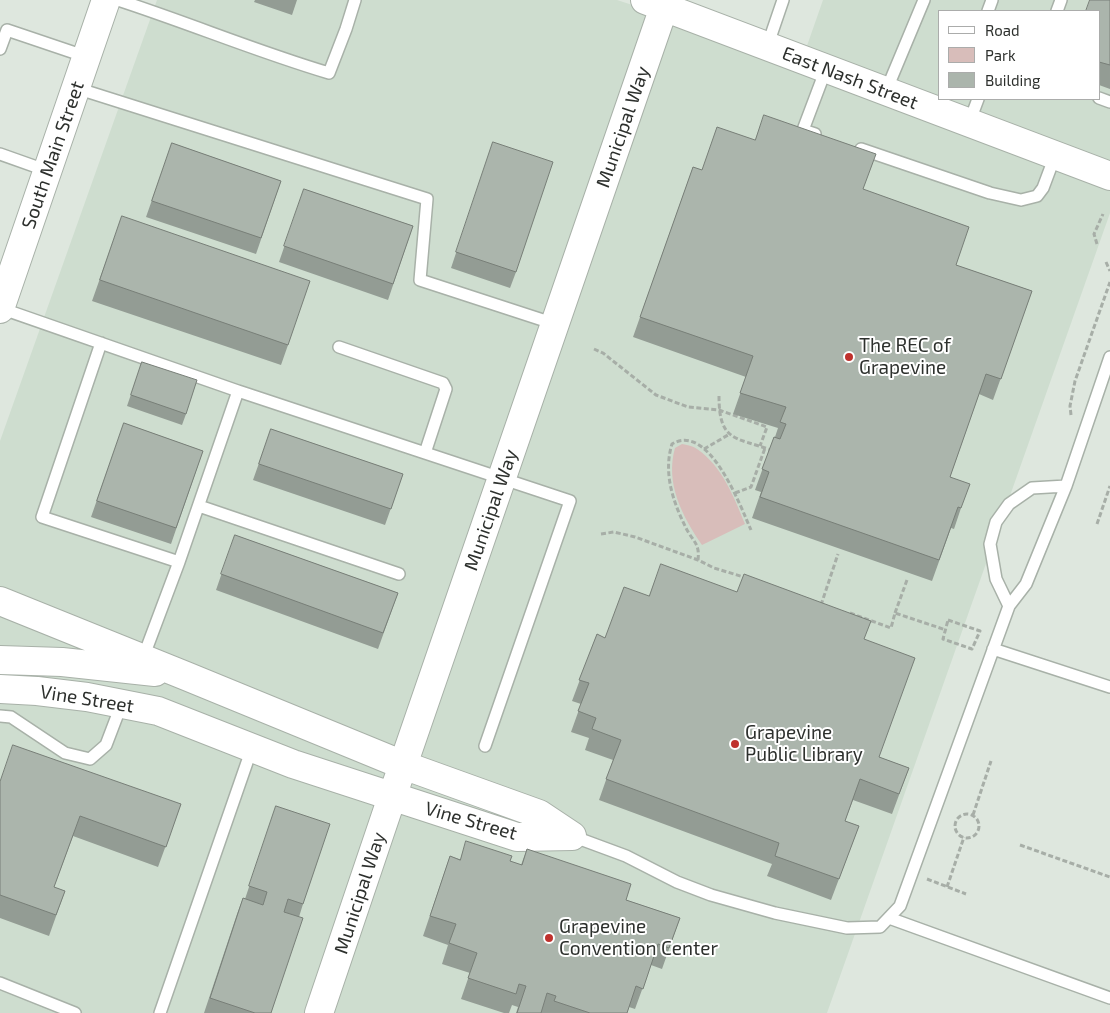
<!DOCTYPE html>
<style>
body{margin:0}
#map{position:relative;width:1110px;height:1013px;overflow:hidden;background:#dee7de;font-family:"Exo 2",sans-serif}
canvas{display:block}
.legend{position:absolute;left:938px;top:10px;width:162px;height:90px;box-sizing:border-box;background:#fff;border:1px solid #abacab;margin:0;padding:6px 9px;list-style:none;font-size:15px;color:#2d302d}
.legend li{display:flex;align-items:center;gap:10px;height:25px}
.legend b{width:25px;border:1px solid #abacab}
</style>
<div id="map">
<canvas width="1110" height="1013"></canvas>
<ul class="legend">
<li><b style="height:6px;background:#fff"></b>Road</li>
<li><b style="height:14px;background:#d8bdba"></b>Park</li>
<li><b style="height:14px;background:#abb5ac"></b>Building</li>
</ul>
</div>
<script>
const g = document.querySelector('canvas').getContext('2d');
g.lineJoin = 'round';
function fillPath(path, color) {
  g.fillStyle = color;
  g.fill(path, 'evenodd');
}
function strokePath(path, color, width, dash) {
  g.strokeStyle = color;
  g.lineWidth = width;
  g.lineCap = dash ? 'butt' : 'round';
  g.setLineDash(dash || []);
  g.stroke(path);
}
function drawText(font, color, halo, rows, align = 'center') {
  g.font = font + ' "Exo 2",sans-serif';
  g.lineWidth = 4;
  g.setLineDash([]);
  g.textBaseline = 'middle';
  g.strokeStyle = halo;
  g.fillStyle = color;
  for (const [text, x, y, turn = 0] of rows) {
    g.save();
    g.translate(x, y);
    g.rotate((+turn || 0) * Math.PI / 180);
    g.textAlign = isNaN(turn) ? turn : align;
    if (halo) g.strokeText(text, 0, 0);
    g.fillText(text, 0, 0);
    g.restore();
  }
}
fillPath(new Path2D(`
 M157 0H617L802 60 823 0H1110V213L827 1013H0V441ZM939 11H1099V99H939Z`), '#ceddcf');
fillPath(new Path2D(`
 M682 444C687 445 693 446 697 449 722 466 734 497 745 524L702 545C682 516 665 483 675 448Z`), '#d8bdba');
const service = new Path2D(`
 M118 0C189 23 258 52 329 73L346 29 355 0
 M988 11 992 0
 M1057 11 1061 0
 M767 47 783 0
 M0 49 7 30 87 57
 M76 88 427 199 420 280 555 324
 M886 91 924 0
 M1099 98 1110 102
 M969 123 978 99
 M815 134 803 130 826 69
 M861 149 990 193 1021 200 1037 196 1043 188 1055 156
 M0 154 48 171
 M0 308 238 391 179 562 143 658
 M101 343 42 517 179 562
 M339 347 443 383 446 389 425 453
 M238 391 570 501 485 746
 M199 506 399 574
 M1009 606 996 579 990 544 996 522 1009 504 1032 488 1066 486
 M993 649 1110 687
 M0 716 11 717 65 753 90 759 106 745 122 703
 M572 836 626 856 677 882 711 895 775 913 847 928 880 927 900 906 1009 606 1026 584 1066 486 1110 357
 M889 918 1110 998
 M0 983 75 1013
 M160 1013 252 748`);
const tertiary = new Path2D(`
 M645 0 1110 176
 M0 601 186 676 403 765 539 814 572 836
 M0 660 62 662 155 672
 M0 689 37 691 87 697 158 711 293 764 517 837 572 836
 M319 1013 392 797 664 7`);
const secondary = new Path2D(`
 M0 309 106 0`);
strokePath(service, '#a8b1a8', 14);
strokePath(tertiary, '#a8b1a8', 30);
strokePath(secondary, '#a8b1a8', 30);
strokePath(new Path2D(`
 M1097 244 1094 234 1103 214
 M1106 262 1110 271
 M594 349 603 353 656 395 688 407 719 410 767 427 760 446
 M719 396C719 441 734 437 771 450
 M1071 415 1070 406 1075 381 1110 282
 M704 449 728 435
 M735 493 751 487 765 448
 M1097 524 1110 486
 M601 534 614 532 635 537 698 560 714 568 747 578
 M698 560C700 543 693 542 686 528 673 502 663 473 672 444 709 422 740 505 751 530
 M821 605 838 554
 M850 613 891 628 895 613 946 630
 M895 613 907 580
 M948 620 980 631 972 649 943 639Z
 M955 826a12 12 0 1 1 24 0a12 12 0 1 1-24 0Z
 M973 815 991 761
 M1020 845 1110 877
 M927 879 966 894
 M947 887 964 837`), '#a7aea7', 3, [5, 2.5]);
strokePath(service, '#fff', 11);
strokePath(tertiary, '#fff', 28);
strokePath(secondary, '#fff', 28);
fillPath(new Path2D(`
 M255 0H297L292 15 254 2Z
 M1110 0V89L1099 85V11Z
 M493 142 516 272 510 288 451 268Z
 M172 143 281 181 256 254 146 217Z
 M693 167 701 170 863 189 956 265 1032 291 993 400 979 394 950 477 961 508 954 529 951 528 932 581 752 518 761 492 755 490 774 437H775L778 428 733 414 746 377 633 337Z
 M304 189 413 226 388 300 279 262Z
 M122 216 288 345 281 365 92 301Z
 M142 362 186 414 182 425 127 406Z
 M124 423 203 451 171 544 91 517Z
 M271 429 403 474 385 525 253 480Z
 M235 535 398 593 378 649 216 590Z
 M649 596 864 640 879 757 909 768 892 814 853 800 845 821 859 826 831 900 767 876 772 864 599 800 613 760 585 750 589 738 571 732 581 704 572 701 597 634 605 638Z
 M0 781 181 804 158 867 73 836 54 887 65 891 49 936 0 918Z
 M276 806 303 904 299 917 271 1013H204L237 914 243 898 245 899Z
 M527 849 626 900 680 918 662 969 651 965 635 1009 629 1007 627 1013H516L518 1007 512 1005 509 1013H504L461 999 470 973 442 964 448 945 423 936 450 856 459 859 510 861 521 865Z`), '#939c94');
const building = new Path2D(`
 M1090 0H1110V65L1099 62V11H1086Z
 M764 115 876 154 863 189 969 227 956 265 1032 291 1001 379 986 374 950 477 970 484 961 508 958 507 939 560 760 497 769 472 762 469 774 437 780 439 786 424 780 422 786 407 740 393 753 356 640 317 693 167 702 170 717 127 755 140Z
 M493 142 553 162 516 272 456 252Z
 M172 143 281 181 261 238 152 201Z
 M304 189 413 226 393 284 284 246Z
 M122 216 310 281 288 345 100 280Z
 M142 362 197 380 186 414 131 395Z
 M124 423 203 451 176 528 97 501Z
 M271 429 403 474 391 509 259 464Z
 M235 535 398 593 383 633 221 574Z
 M661 564 737 592 744 574 871 621 864 639 915 658 879 757 909 768 899 794 860 779 845 821 859 826 839 879 775 856 779 843 606 779 621 740 592 729 596 718 578 711 589 683 579 680 597 634 605 638 624 587 649 596Z
 M13 745 181 804 166 847 80 816 54 887 65 891 56 915 0 895V782Z
 M276 806 330 824 303 904 288 899 284 912 303 918 271 1013H255L210 998 243 898 263 905 267 892 249 886Z
 M466 841 512 856 510 861 522 865 527 849 631 884 626 900 680 918 669 948 658 944 643 989 636 986 627 1013H590L554 1001 556 996 547 993 541 1013H517L526 986 519 984 516 994 468 978 477 953 449 943 456 924 430 916 450 856 460 860Z`);
fillPath(building, '#abb5ac');
strokePath(building, '#787f78', 1);
for (const [x, y, r, color] of [
 [849,357,5,"#bf312d"],
 [735,744,5,"#bf312d"],
 [549,938,5,"#bf312d"]
]) {
  const dot = new Path2D();
  dot.arc(x, y, r, 0, 2 * Math.PI);
  g.fillStyle = color;
  g.fill(dot);
  strokePath(dot, '#fff', 2);
}
drawText('19px', '#2d302d', '#fff', [
 ["East Nash Street",850,78,21],
 ["Municipal Way",623,127,-71],
 ["South Main Street",53,155,-71],
 ["Municipal Way",491,510,-71],
 ["Vine Street",87,699,9],
 ["Vine Street",471,821,16],
 ["Municipal Way",360,893,-72]
]);
drawText('19px', '#2d302d', '#fff', [
 ["The REC of",859,346],
 ["Grapevine",859,368],
 ["Grapevine",745,733],
 ["Public Library",745,755],
 ["Grapevine",559,927],
 ["Convention Center",559,949]
], 'left');
</script>
